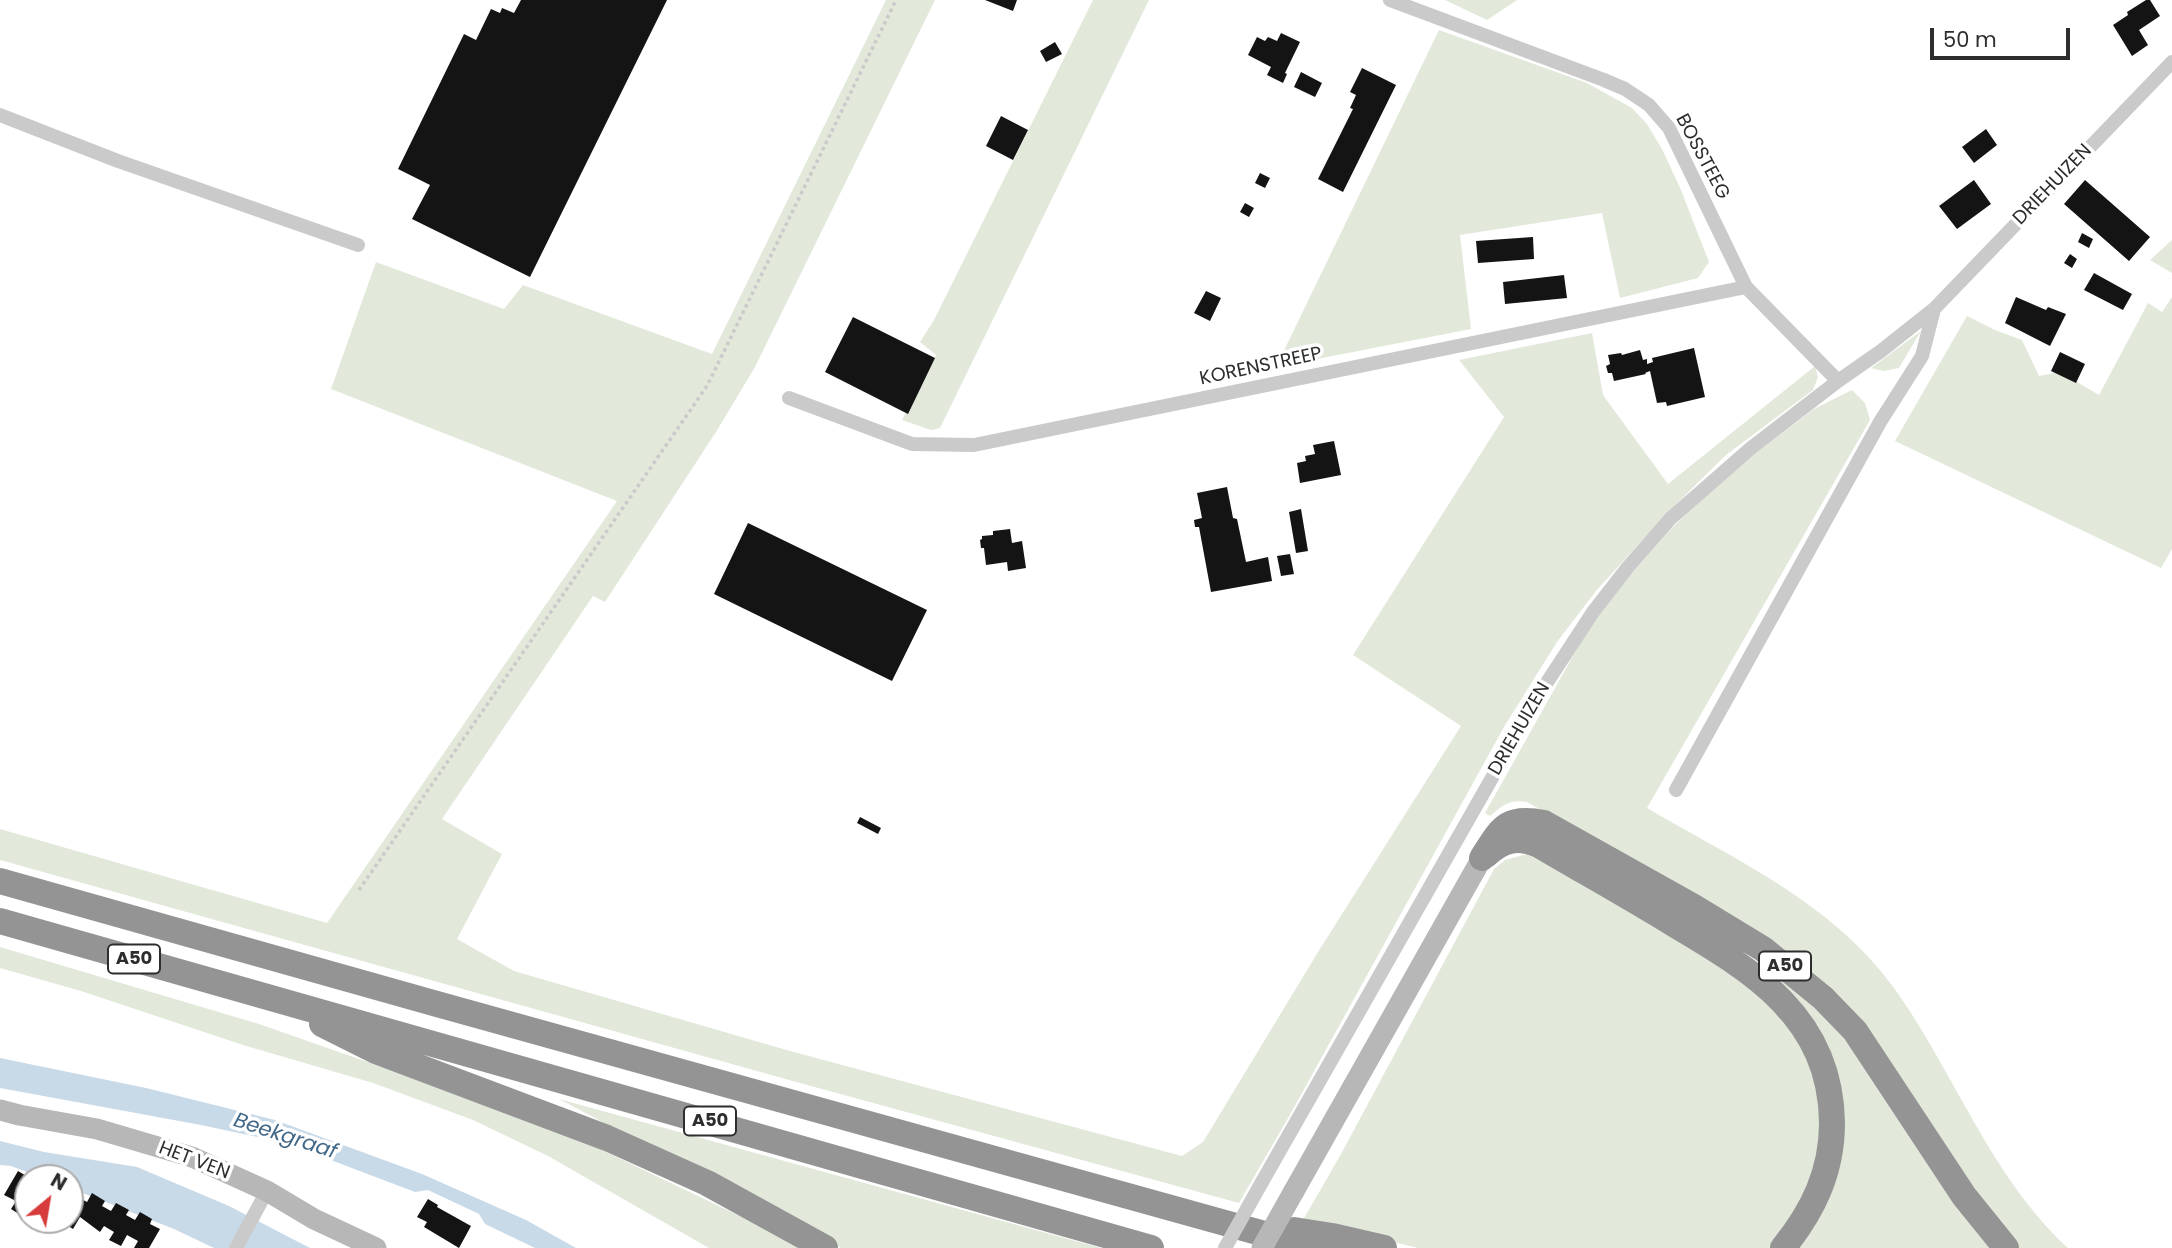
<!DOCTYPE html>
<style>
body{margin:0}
#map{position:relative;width:2172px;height:1248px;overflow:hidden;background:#fff;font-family:Poppins,sans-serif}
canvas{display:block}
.north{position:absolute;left:14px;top:1164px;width:70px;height:70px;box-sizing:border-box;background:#fff;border:2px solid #ababab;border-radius:50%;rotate:30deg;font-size:19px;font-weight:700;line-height:28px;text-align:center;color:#2d2d2d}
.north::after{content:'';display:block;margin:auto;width:24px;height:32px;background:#d73c3d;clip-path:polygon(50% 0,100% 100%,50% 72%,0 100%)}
.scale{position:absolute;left:1930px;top:28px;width:140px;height:32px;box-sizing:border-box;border:4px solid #2d2d2d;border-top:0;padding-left:9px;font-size:21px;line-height:24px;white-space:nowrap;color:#2d2d2d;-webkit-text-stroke:5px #fff;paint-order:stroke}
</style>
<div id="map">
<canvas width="2172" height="1248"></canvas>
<div class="north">N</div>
<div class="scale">50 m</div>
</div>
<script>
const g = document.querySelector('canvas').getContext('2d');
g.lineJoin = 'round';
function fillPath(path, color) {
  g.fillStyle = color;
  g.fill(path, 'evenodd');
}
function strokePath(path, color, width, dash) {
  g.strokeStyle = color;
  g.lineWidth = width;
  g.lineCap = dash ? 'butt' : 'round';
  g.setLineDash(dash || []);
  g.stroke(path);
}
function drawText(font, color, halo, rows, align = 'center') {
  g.font = font + ' Poppins,sans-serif';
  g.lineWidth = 7;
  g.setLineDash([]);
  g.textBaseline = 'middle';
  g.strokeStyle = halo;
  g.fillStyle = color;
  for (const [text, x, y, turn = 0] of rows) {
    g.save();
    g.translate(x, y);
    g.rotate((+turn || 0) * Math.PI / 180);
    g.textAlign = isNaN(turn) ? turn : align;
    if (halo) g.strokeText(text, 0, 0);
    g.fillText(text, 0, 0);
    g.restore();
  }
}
fillPath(new Path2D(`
 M886 0H935L755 367 716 432 605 602 593 596 442 819 502 854 457 939 514 971 790 1051 1182 1156 1203 1142 1318 952 1461 726 1353 655 1504 417 1459 360 1592 333 1603 395 1668 484 1815 366 1818 377 1813 390 1726 455 1666 514 1596 591 1557 642 1504 727 1291 1113 1239 1203 800 1083 0 860V829L327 923 617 501 331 389 376 262 504 309 523 285 712 354Z
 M1093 0H1149L940 428 931 430 902 420 936 355 920 342 934 320Z
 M1445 0H1517L1487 20Z
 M1439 30 1587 83 1632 108 1647 124 1662 149 1681 190 1709 262 1698 278 1620 298 1602 213 1460 235 1471 329 1276 367Z
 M2172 240V273L2150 260Z
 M2172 297V549L2161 568 1895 441 1967 316 1995 330 2022 340 2039 376 2060 372 2099 395 2148 303 2162 312Z
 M1921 331 1899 368 1883 371 1871 368Z
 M1852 390 1865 403 1870 420 1647 808C1734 859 1833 903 1894 988 1955 1073 1990 1176 2068 1248H2018L2004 1233 1859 1026 1601 843 1527 802C1510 799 1503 805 1490 816L1485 813 1597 613 1669 531 1695 505 1757 452 1814 409Z
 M1527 854 1543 857 1700 946 1790 1020 1825 1101 1814 1184 1772 1248H1418L1303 1220 1341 1154 1494 869 1505 860Z
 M0 947 259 1024 556 1128 767 1229 799 1248H709L548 1156 473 1120 373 1083 243 1045 81 991 0 968Z
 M1772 964 1833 1018 1998 1248H1793L1842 1114 1765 973Z
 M559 1099 1101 1248H841Z`), '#e2e9db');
fillPath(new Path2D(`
 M0 1058 146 1088 275 1120 422 1174 526 1220 576 1248H535L485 1224 479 1214 428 1190 415 1192 286 1143 201 1125 0 1088Z
 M0 1141 44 1152 137 1167 229 1206 310 1248H214L174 1229 70 1188V1178H43L11 1166 0 1165Z`), '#c8d9e8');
fillPath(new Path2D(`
 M521 0H667L530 277 412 219 430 185 398 169 464 34 476 40 491 9 500 13 502 8 514 13Z
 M985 0H1017L1013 11Z
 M2146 0H2150L2160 16 2139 30 2148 45 2132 56 2113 25 2128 15 2127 12Z
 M1281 33 1300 42 1285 73 1287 74 1283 83 1267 75 1271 67 1248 55 1257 37 1265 41 1268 37 1277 41Z
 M1055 42 1062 54 1046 62 1040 51Z
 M1362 68 1396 85 1343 192 1318 179 1353 109 1350 108 1356 95 1350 92Z
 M1301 72 1322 83 1315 97 1294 87Z
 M1001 116 1028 130 1013 160 986 146Z
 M1986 129 1997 145 1974 163 1962 147Z
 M1260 173 1270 178 1265 188 1255 183Z
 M1974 180 1991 204 1957 229 1939 206Z
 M2085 180 2150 237 2129 261 2064 204Z
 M1245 203 1254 208 1249 217 1240 212Z
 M2082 233 2093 239 2089 248 2078 242Z
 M1533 237 1534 259 1478 263 1476 241Z
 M2070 254 2077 259 2072 268 2064 263Z
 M2094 273 2132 294 2123 310 2084 290Z
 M1564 275 1567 298 1505 304 1503 282Z
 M1206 291 1221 298 1210 321 1194 313Z
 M2016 297 2046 310 2048 307 2066 314 2050 346 2005 323Z
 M853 317 935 358 908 414 825 372Z
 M1694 348 1705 397 1667 406 1666 402 1657 403 1650 371 1645 373 1646 374 1614 381 1612 373H1608L1606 366 1610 364 1608 355 1621 353 1622 355 1640 350 1643 360 1647 359V364L1653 362 1652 358Z
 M2060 352 2085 364 2076 383 2051 371Z
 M1334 441 1341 475 1300 483 1297 463 1306 461 1305 456 1315 454 1313 445Z
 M1227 487 1233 518 1237 519 1246 562 1268 557 1272 581 1211 592 1199 527H1195L1194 520 1202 518 1197 493Z
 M1301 509 1308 551 1296 553 1289 512Z
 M748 523 927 610 892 681 714 594Z
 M1010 529 1012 543 1022 541 1026 568 1008 571 1007 562 986 565 984 548H981L980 540 982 539V536L993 535V531Z
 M1290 554 1294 574 1281 576 1277 556Z
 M860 817 881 828 878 834 857 823Z
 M18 1171 28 1177V1206L22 1216 11 1209 16 1201 4 1195Z
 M70 1186 81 1192 78 1197 87 1202 92 1193 105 1201 102 1206 111 1211 116 1203 129 1210 126 1215 135 1220 140 1212 152 1219 150 1224 160 1229 149 1248H134L138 1241 127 1235 121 1246 109 1240 114 1232 104 1226 100 1232 80 1217 73 1229 62 1222 63 1220H70Z
 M428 1199 438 1205 437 1207 471 1226 459 1248 424 1227 427 1222 417 1217Z`), '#141414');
strokePath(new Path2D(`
 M359 890 707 386 896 0`), '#cacaca', 3.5, [3.5, 3.5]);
strokePath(new Path2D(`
 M1390 0 1604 80 1625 89 1649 105 1669 128 1746 287 1838 381
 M0 115 118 161 358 245
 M789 398 912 444 974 445 1746 287
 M1676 790 1880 422 1922 356 1934 309
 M1262 1182 1542 690 1593 612 1628 567 1671 518 1751 448 1838 381 1881 351 1934 309 2172 62
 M236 1248 267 1191`), '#cacaca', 14);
strokePath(new Path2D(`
 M0 1110 19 1115 97 1129 192 1157 267 1191 314 1219 376 1248
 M1294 1191 1482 858`), '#b7b7b7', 21);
strokePath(new Path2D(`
 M1486 855C1503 839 1518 836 1539 845 1583 871 1628 896 1672 923 1753 971 1831 1017 1832 1123 1832 1172 1813 1211 1783 1248
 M1482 858C1501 829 1505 815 1544 823L1694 907 1763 949 1823 998 1855 1031 1964 1196 2006 1248
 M0 881 437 1004 1315 1248
 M0 921 1151 1248
 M322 1024 376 1051 607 1138 707 1183 825 1248
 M1294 1230 1332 1236 1384 1248`), '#949494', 26);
strokePath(new Path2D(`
 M1225 1248 1262 1182`), '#cacaca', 14);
strokePath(new Path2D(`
 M1262 1248 1294 1191`), '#b7b7b7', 21);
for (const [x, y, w] of [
 [134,959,52],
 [1785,966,52],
 [710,1121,52]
]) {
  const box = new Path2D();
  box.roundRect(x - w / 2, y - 14.5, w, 29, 5);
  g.fillStyle = '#fff';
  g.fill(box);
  strokePath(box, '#2d2d2d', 2);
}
drawText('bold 18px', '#2d2d2d', null, [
 ["A50",134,959],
 ["A50",1785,966],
 ["A50",710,1121]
]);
drawText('19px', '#2d2d2d', '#fff', [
 ["BOSSTEEG",1702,157,62],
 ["DRIEHUIZEN",2053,185,-46],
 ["KORENSTREEP",1261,367,-12],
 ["DRIEHUIZEN",1520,729,-60],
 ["HET VEN",194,1161,21]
]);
drawText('italic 21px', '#426888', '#fff', [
 ["Beekgraaf",285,1137,18]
]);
</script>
